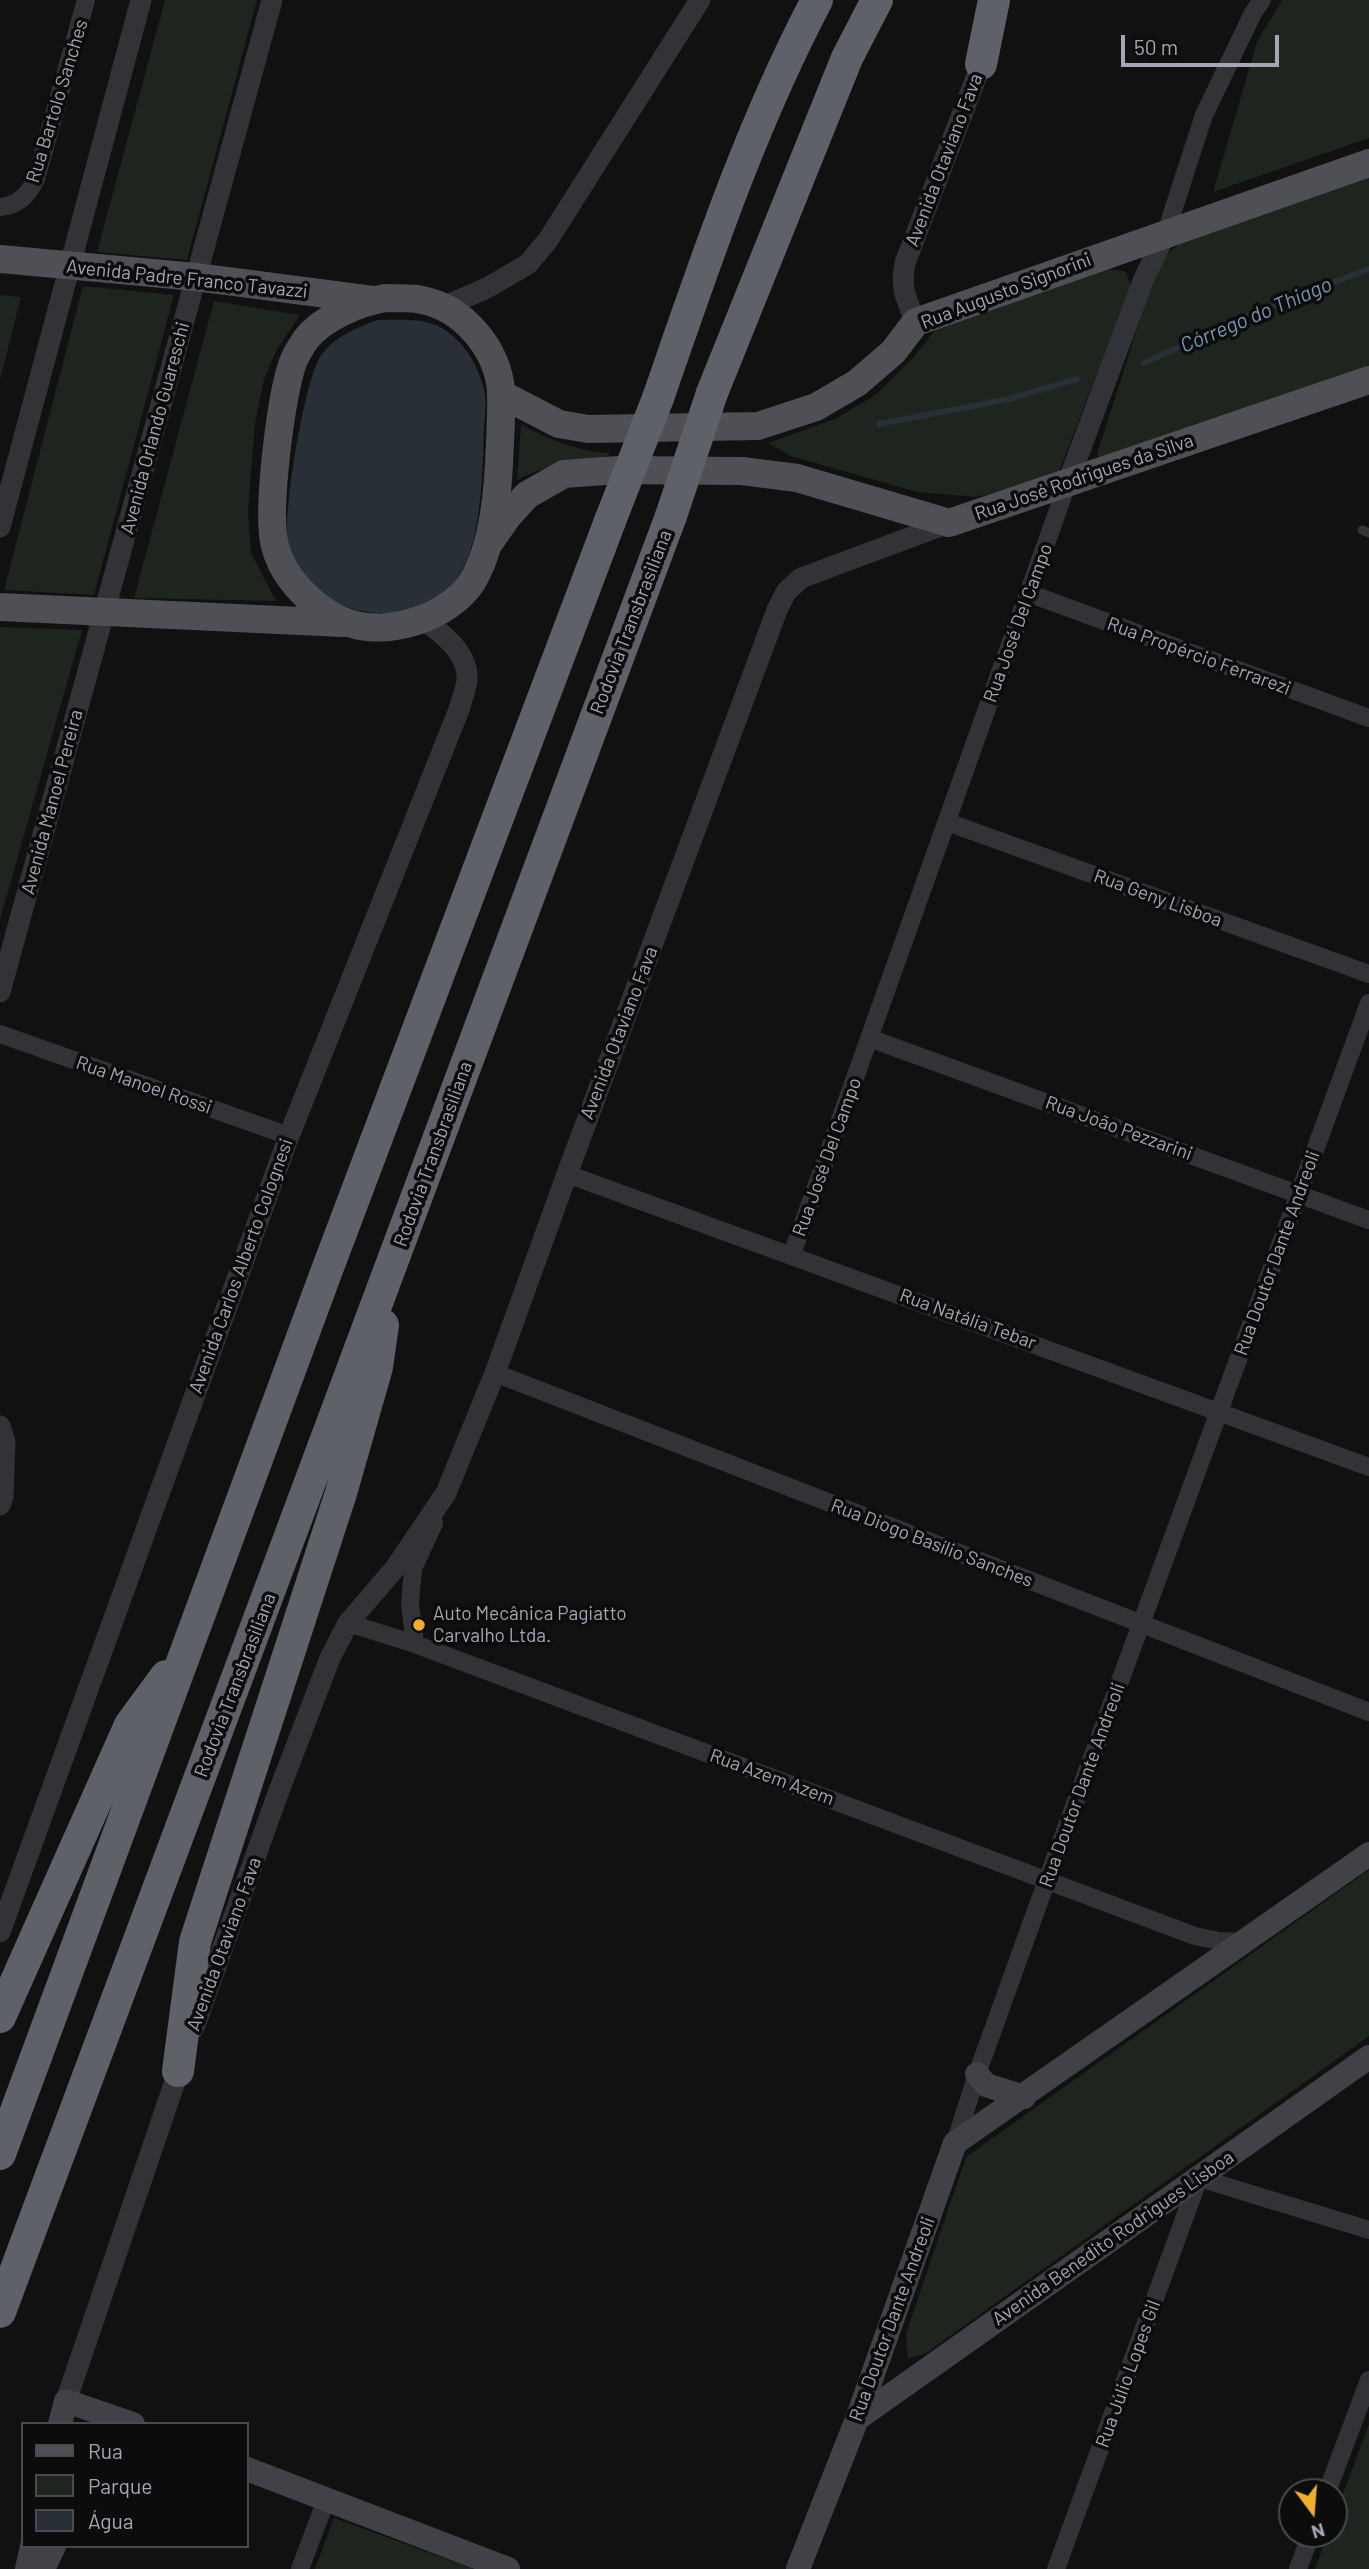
<!DOCTYPE html>
<meta charset="utf-8">
<style>
body{margin:0}
#map{position:relative;width:1369px;height:2569px;overflow:hidden;background:#111112;font-family:Barlow,sans-serif}
canvas{display:block}
.legend{position:absolute;left:21px;top:2422px;width:228px;height:126px;box-sizing:border-box;background:#0c0c0d;border:2px solid #484a4f;margin:0;padding:9px 12px;list-style:none;font-size:21px;color:#a2a7b3}
.legend li{display:flex;align-items:center;gap:14px;height:35px}
.legend b{width:35px;border:2px solid #484a4f}
.north{position:absolute;left:1278px;top:2478px;width:70px;height:70px;box-sizing:border-box;background:#0c0c0d;border:2px solid #484a4f;border-radius:50%;rotate:164deg;font-size:19px;font-weight:700;line-height:28px;text-align:center;color:#a2a7b3}
.north::after{content:'';display:block;margin:auto;width:24px;height:32px;background:#f0ae2c;clip-path:polygon(50% 0,100% 100%,50% 72%,0 100%)}
.scale{position:absolute;left:1121px;top:35px;width:158px;height:32px;box-sizing:border-box;border:4px solid #a2a7b3;border-top:0;padding-left:9px;font-size:21px;line-height:24px;white-space:nowrap;color:#a2a7b3;-webkit-text-stroke:5px #0c0c0d;paint-order:stroke}
</style>
<div id="map">
<canvas width="1369" height="2569"></canvas>
<ul class="legend">
<li><b style="height:9px;background:#4e5056"></b>Rua</li>
<li><b style="height:19px;background:#1d251e"></b>Parque</li>
<li><b style="height:19px;background:#282f36"></b>Água</li>
</ul>
<div class="north">N</div>
<div class="scale">50 m</div>
</div>
<script>
const g = document.querySelector('canvas').getContext('2d');
g.lineJoin = 'round';
function fillPath(path, color) {
  g.fillStyle = color;
  g.fill(path, 'evenodd');
}
function strokePath(path, color, width, dash) {
  g.strokeStyle = color;
  g.lineWidth = width;
  g.lineCap = dash ? 'butt' : 'round';
  g.setLineDash(dash || []);
  g.stroke(path);
}
function drawText(font, color, halo, rows, align = 'center') {
  g.font = font + ' Barlow,sans-serif';
  g.lineWidth = 7;
  g.setLineDash([]);
  g.textBaseline = 'middle';
  g.strokeStyle = halo;
  g.fillStyle = color;
  for (const [text, x, y, turn = 0] of rows) {
    g.save();
    g.translate(x, y);
    g.rotate((+turn || 0) * Math.PI / 180);
    g.textAlign = isNaN(turn) ? turn : align;
    if (halo) g.strokeText(text, 0, 0);
    g.fillText(text, 0, 0);
    g.restore();
  }
}
fillPath(new Path2D(`
 M165 0H257L187 260 97 252Z
 M1282 0H1369V138L1213 192 1257 42Z
 M1369 174V372L1103 466 1097 454 1159 260 1186 239Z
 M1105 269 1125 271 1131 287 1059 471 1047 479 976 497 917 492 791 456 768 443 835 419 877 394 913 358 938 326Z
 M83 286 174 295 94 595 4 590Z
 M0 295 21 297 0 380Z
 M214 301 300 315 277 349 264 379 255 423 251 471 248 513 251 553 276 601 134 598Z
 M521 424C546 439 581 452 609 453L605 462C567 462 551 463 517 480Z
 M0 627 82 630 0 920Z
 M1369 1870V2036L926 2353 908 2359 906 2334 966 2157Z
 M1369 2424V2569H1315L1328 2534H1334V2518Z
 M334 2518 474 2569H315Z`), '#1d251e');
fillPath(new Path2D(`
 M377 320C400 320 429 317 448 332 467 346 478 367 484 389 487 401 485 415 484 426 483 466 482 544 458 577 447 593 426 608 406 612 382 616 345 612 325 595 311 583 292 565 288 545 282 515 304 383 320 357 333 337 355 329 377 320Z`), '#282f36');
strokePath(new Path2D(`
 M1144 363 1256 312 1369 269
 M879 424 1009 399 1077 379`), '#282f36', 6);
strokePath(new Path2D(`
 M1362 530 1369 533`), '#323337', 9);
strokePath(new Path2D(`
 M0 207C19 205 28 195 36 179L86 0
 M1166 232 1204 115 1253 13 1262 0
 M1028 593 1369 718
 M947 822 1369 974
 M0 1034 289 1136
 M869 1038 1369 1220
 M567 1174 1369 1467
 M792 1254 1068 482
 M495 1373 1369 1712
 M348 1623 415 1644 1195 1936 1219 1941 1245 1942
 M415 1644 410 1604 413 1569 434 1523
 M955 2143 977 2074 1047 1880 1369 1003
 M1327 2492 1369 2380
 M300 2569 326 2500
 M1056 2569 1199 2178 1369 2230
 M1298 2569 1311 2534`), '#323337', 18);
strokePath(new Path2D(`
 M441 308 487 288 528 264 548 240 700 0
 M916 322C906 299 900 288 905 263L986 52
 M1068 482 1143 281 1166 232
 M0 527 141 0
 M0 992 272 0
 M0 1426 5 1442 3 1497 0 1505
 M0 1932 289 1136 460 707C462 698 466 689 467 680 469 653 441 632 422 619
 M194 2028 277 1796 330 1658 348 1623 396 1567 446 1493 495 1373 567 1174 777 610 786 592 801 578 949 523
 M66 2401 183 2058`), '#323337', 21);
strokePath(new Path2D(`
 M977 2074 986 2085 1024 2097
 M857 2419 1369 2057
 M60 2424 66 2401 133 2424
 M247 2469 508 2569
 M27 2569 32 2546
 M43 2569 54 2546
 M798 2569 857 2419 955 2143 1369 1854`), '#404247', 24);
strokePath(new Path2D(`
 M0 259 196 277 373 300
 M385 298C397 299 411 297 422 300 463 308 497 348 501 390 502 414 500 439 499 464 497 502 492 549 472 582 449 617 389 637 349 623 327 616 305 598 291 579 284 570 278 557 275 546 266 513 281 395 293 362 296 355 302 345 306 339 324 317 358 303 385 298Z
 M501 394 559 424 588 429 758 426 816 407 857 383 893 352 916 322 1369 163
 M487 546 508 516 527 495 564 474 619 470 742 471 797 478 949 523 1369 380
 M0 607 343 623`), '#4e5056', 28);
strokePath(new Path2D(`
 M981 64 994 0
 M712 393 847 58 877 0
 M658 398C705 263 750 127 817 0
 M0 2017 130 1725 166 1676
 M178 2071 195 1942 341 1493 377 1367 383 1325
 M0 2154 327 1270 610 521
 M0 2312 671 516`), '#5e6168', 32);
strokePath(new Path2D(`
 M671 516 712 393
 M610 521 658 398`), '#5e6168', 32);
for (const [x, y, r, color] of [
 [419,1625,7,"#f0ae2c"]
]) {
  const dot = new Path2D();
  dot.arc(x, y, r, 0, 2 * Math.PI);
  g.fillStyle = color;
  g.fill(dot);
  strokePath(dot, '#0c0c0d', 2.5);
}
drawText('19px', '#a2a7b3', '#0c0c0d', [
 ["Rua Bartolo Sanches",57,101,-73],
 ["Avenida Otaviano Fava",944,160,-69],
 ["Avenida Padre Franco Tavazzi",187,279,6],
 ["Rua Augusto Signorini",1006,291,-21],
 ["Avenida Orlando Guareschi",155,428,-75],
 ["Rua José Rodrigues da Silva",1084,477,-19],
 ["Rodovia Transbrasiliana",631,622,-69],
 ["Rua José Del Campo",1018,623,-70],
 ["Rua Propércio Ferrarezi",1199,656,20],
 ["Avenida Manoel Pereira",52,802,-75],
 ["Rua Geny Lisboa",1158,898,20],
 ["Avenida Otaviano Fava",619,1033,-69],
 ["Rua Manoel Rossi",144,1085,19],
 ["Rua João Pezzarini",1119,1128,20],
 ["Rodovia Transbrasiliana",433,1154,-70],
 ["Rua José Del Campo",827,1157,-70],
 ["Rua Doutor Dante Andreoli",1277,1253,-70],
 ["Avenida Carlos Alberto Colognesi",241,1266,-70],
 ["Rua Natália Tebar",968,1319,20],
 ["Rua Diogo Basílio Sanches",932,1543,21],
 ["Rodovia Transbrasiliana",235,1685,-69],
 ["Rua Azem Azem",772,1777,20],
 ["Rua Doutor Dante Andreoli",1082,1785,-70],
 ["Avenida Otaviano Fava",224,1944,-70],
 ["Avenida Benedito Rodrigues Lisboa",1113,2238,-35],
 ["Rua Doutor Dante Andreoli",892,2319,-70],
 ["Rua Júlio Lopes Gil",1128,2374,-70]
]);
drawText('19px', '#a2a7b3', '#0c0c0d', [
 ["Auto Mecânica Pagiatto",433,1614],
 ["Carvalho Ltda.",433,1636]
], 'left');
drawText('italic 21px', '#7995af', '#0c0c0d', [
 ["Córrego do Thiago",1256,315,-23]
]);
</script>
